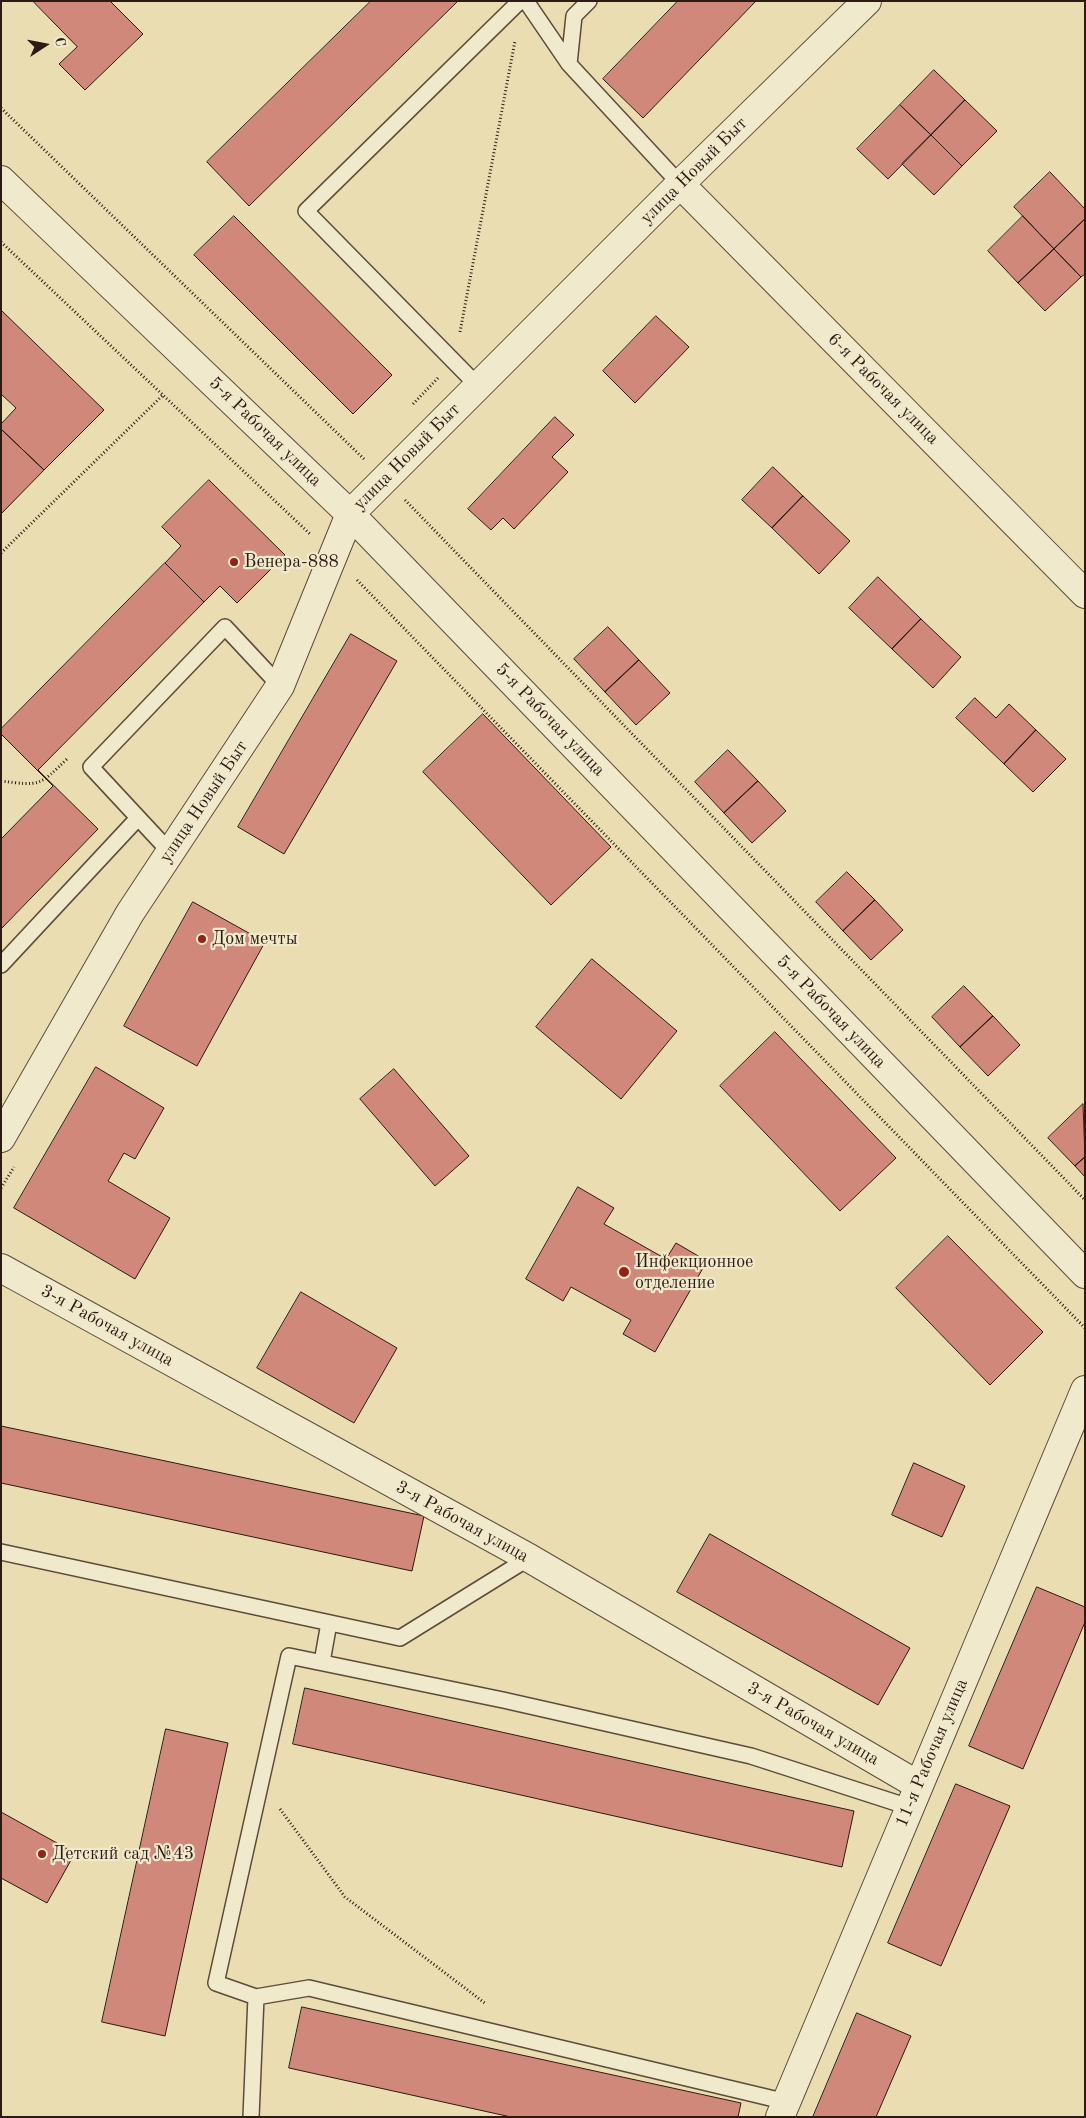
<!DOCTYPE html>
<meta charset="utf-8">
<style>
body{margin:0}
#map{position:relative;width:1086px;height:2118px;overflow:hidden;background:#eaddb1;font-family:"Old Standard TT",serif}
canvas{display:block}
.frame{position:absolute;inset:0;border:2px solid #2c1b13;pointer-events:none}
.north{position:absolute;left:20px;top:20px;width:50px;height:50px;-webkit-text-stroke:4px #f1e9cc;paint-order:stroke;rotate:79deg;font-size:14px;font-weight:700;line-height:20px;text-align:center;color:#2c1b13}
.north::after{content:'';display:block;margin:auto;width:18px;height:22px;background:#2c1b13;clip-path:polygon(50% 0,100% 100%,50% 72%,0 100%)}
</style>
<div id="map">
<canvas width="1086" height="2118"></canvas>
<div class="frame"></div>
<div class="north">С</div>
</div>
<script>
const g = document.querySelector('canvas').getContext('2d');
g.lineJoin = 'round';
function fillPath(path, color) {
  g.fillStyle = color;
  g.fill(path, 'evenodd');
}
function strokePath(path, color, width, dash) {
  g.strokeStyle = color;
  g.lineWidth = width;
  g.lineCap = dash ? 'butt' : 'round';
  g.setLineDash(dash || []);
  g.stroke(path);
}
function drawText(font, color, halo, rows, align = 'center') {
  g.font = font + ' "Old Standard TT",serif';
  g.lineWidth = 4.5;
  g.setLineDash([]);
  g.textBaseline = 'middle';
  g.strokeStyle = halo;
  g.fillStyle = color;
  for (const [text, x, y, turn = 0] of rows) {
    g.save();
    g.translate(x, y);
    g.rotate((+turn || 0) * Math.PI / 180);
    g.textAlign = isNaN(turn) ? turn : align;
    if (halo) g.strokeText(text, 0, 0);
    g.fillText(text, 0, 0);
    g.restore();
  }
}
const building = new Path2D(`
 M33 1H110L143 34 85 90 59 64 77 47Z
 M371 1H458L249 206 207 162Z
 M678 1H756L643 118 603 79Z
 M934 70 965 100 931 135 900 105Z
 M965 100 997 131 962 166 931 135Z
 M900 105 931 135 888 179 857 149Z
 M931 135 962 166 934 195 902 164Z
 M1050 172 1085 209V219L1054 249 1014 207Z
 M234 216 392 375 353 414 194 255Z
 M1023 216 1054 249 1018 283 988 251Z
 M1085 219V274L1081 277 1054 249Z
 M1054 249 1081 277 1045 311 1018 283Z
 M1 310 104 410 44 470 1 429V424L16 408 1 394Z
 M656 316 689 347 635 403 603 371Z
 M555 417 574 435 552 457 568 472 514 529 503 518 491 530 468 509Z
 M1 429 44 470 1 514Z
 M773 467 803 496 772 528 742 500Z
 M209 480 285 555 237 603 220 586 204 602 165 563 181 546 162 527Z
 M803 496 850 541 819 574 772 528Z
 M165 563 204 602 38 770 98 829 1 929V839L53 786 1 734V729Z
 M878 577 921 619 892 649 849 608Z
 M921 619 961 657 933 688 892 649Z
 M608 627 639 660 605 692 574 659Z
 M351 634 397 661 284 854 238 827Z
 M639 660 670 693 636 725 605 692Z
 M975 698 996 718 1009 704 1036 730 1004 764 956 718Z
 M483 714 611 847 551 905 423 772Z
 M1036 730 1066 759 1033 792 1004 764Z
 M728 750 758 781 724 813 695 782Z
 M758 781 786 811 752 843 724 813Z
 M847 872 875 900 843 931 816 902Z
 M875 900 903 930 871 960 843 931Z
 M193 902 265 942 197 1066 124 1026Z
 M592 959 677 1031 621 1099 536 1027Z
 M964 986 993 1016 960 1047 932 1017Z
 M993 1016 1020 1045 988 1076 960 1047Z
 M775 1032 896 1158 840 1211 720 1086Z
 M96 1067 164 1108 135 1159 124 1153 108 1181 170 1218 135 1279 14 1208Z
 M394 1069 469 1156 435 1186 360 1099Z
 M1083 1104 1085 1157 1075 1166 1048 1138Z
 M1085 1157V1177L1075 1166Z
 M578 1187 614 1208 604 1224 666 1259 676 1243 707 1261 655 1352 623 1334 631 1320 571 1287 563 1301 526 1279Z
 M948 1236 1043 1332 990 1385 896 1288Z
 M301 1292 397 1348 354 1423 257 1368Z
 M1 1426 424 1516 412 1571 1 1483Z
 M914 1463 965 1486 942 1537 892 1515Z
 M710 1534 910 1648 878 1705 677 1592Z
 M1037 1587 1085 1607V1622L1023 1769 969 1746Z
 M305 1688 854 1811 842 1867 293 1744Z
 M166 1729 228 1743 165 2036 102 2022Z
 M956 1784 1010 1806 941 1966 888 1943Z
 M1 1812 75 1853 47 1903 1 1878Z
 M302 2007 741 2103 738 2117H511L289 2068Z
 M857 2013 911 2036 876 2117H813Z`);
fillPath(building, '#cf8879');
strokePath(building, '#2c1b13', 1);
const service = new Path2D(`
 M526 1 569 64
 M589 1 574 16 569 64 680 184
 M478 386 306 211 520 1
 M170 852 91 767 225 627 280 686
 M1 965 138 818
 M1 1552 400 1638 529 1558
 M322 1662 329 1623
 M256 1997 309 1988 787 2102
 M251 2117 256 1997 216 1983 289 1656 503 1700 751 1756 909 1807`);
const minor = new Path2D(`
 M1 180 350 514 1085 1274
 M680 184 1085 594
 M1 1138 130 913 280 686 350 514 680 184 867 1
 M1 1268 529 1558 918 1785
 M780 2117 1085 1390`);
strokePath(service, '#5c4c3a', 18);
strokePath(minor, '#5c4c3a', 30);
strokePath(new Path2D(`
 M1 108 364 459
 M1 242 310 534
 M460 332 515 41
 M413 404 438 378
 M405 500 1085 1200
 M1 553 163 395
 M357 580 1085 1328
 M1 781C41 786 39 786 68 758
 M1 1188 14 1167
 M280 1809 345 1897 486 2004`), '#2c1b13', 3, [1, 2.5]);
strokePath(service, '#f1e9cc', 15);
strokePath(minor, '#f1e9cc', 28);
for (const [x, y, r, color] of [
 [234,562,5,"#8f2418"],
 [202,939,5,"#8f2418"],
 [624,1272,6,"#8f2418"],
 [42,1854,5,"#8f2418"]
]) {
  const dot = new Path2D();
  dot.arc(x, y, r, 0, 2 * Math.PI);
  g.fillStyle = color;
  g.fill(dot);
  strokePath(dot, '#f1e9cc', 2);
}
drawText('18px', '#2c1b13', '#f1e9cc', [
 ["улица Новый Быт",694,171,-45],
 ["6-я Рабочая улица",883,389,45],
 ["5-я Рабочая улица",265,432,44],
 ["улица Новый Быт",407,457,-45],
 ["5-я Рабочая улица",550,720,46],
 ["улица Новый Быт",204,802,-56],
 ["5-я Рабочая улица",831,1012,46],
 ["3-я Рабочая улица",107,1326,29],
 ["3-я Рабочая улица",462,1522,29],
 ["3-я Рабочая улица",813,1724,30],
 ["11-я Рабочая улица",932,1753,-67]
]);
drawText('18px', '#2c1b13', '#f1e9cc', [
 ["Венера-888",244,562],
 ["Дом мечты",212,939],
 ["Инфекционное",635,1262],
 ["отделение",635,1283],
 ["Детский сад №43",52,1854]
], 'left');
</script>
